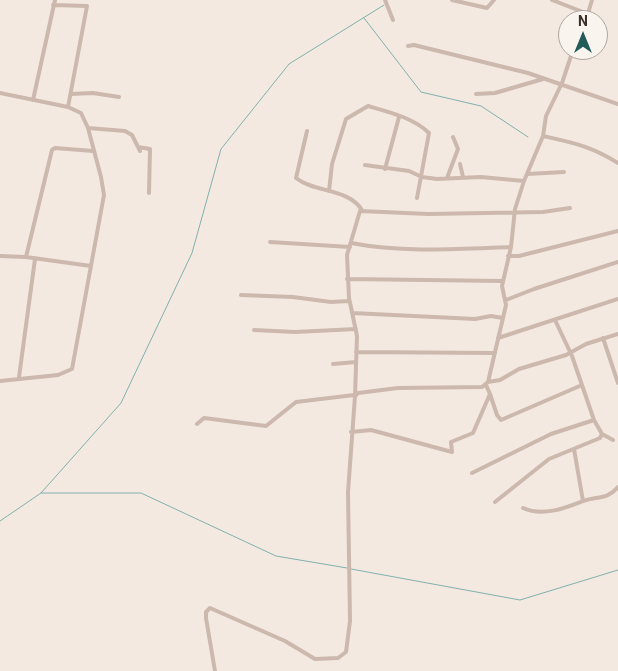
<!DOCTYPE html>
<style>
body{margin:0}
#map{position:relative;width:618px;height:671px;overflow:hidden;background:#f3e9e1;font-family:Roboto,sans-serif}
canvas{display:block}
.north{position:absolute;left:558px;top:10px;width:50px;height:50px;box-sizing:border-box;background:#faf4ee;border:1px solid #ada5a0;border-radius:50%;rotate:0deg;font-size:14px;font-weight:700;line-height:20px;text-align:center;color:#3a2f2b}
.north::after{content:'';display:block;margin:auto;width:18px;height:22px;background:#215b5a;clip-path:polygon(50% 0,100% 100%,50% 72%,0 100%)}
</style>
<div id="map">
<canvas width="618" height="671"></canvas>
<div class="north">N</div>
</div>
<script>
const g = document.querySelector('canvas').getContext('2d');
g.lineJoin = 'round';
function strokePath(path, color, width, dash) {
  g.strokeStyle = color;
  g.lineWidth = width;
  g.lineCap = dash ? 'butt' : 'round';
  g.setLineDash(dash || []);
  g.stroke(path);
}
strokePath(new Path2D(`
 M364 18 421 92 481 106 528 137
 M41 493H141L276 556 347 568
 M0 521 41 493 121 403 192 253 221 149 289 64 384 5
 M351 569 520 600 618 570`), '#80b0ae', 1);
strokePath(new Path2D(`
 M385 0 393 20
 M452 0 487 8 494 0
 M552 0 588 14
 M53 5 87 6 68 107
 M586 20 592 0
 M408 46 414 45 528 73 618 104
 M0 93 68 107 81 113 88 128 101 177 104 195 72 369 58 375 0 381
 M71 94 93 93 119 97
 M476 94 495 93 543 79
 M33 100 55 0
 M88 128 125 131 132 135 140 151
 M307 131 296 178C315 193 348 188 362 210
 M543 136C574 143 591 146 618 163
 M138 147 150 149 149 193
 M460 164 463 177
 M365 165 409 171 422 177 437 179 481 177 524 181
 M385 169 399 117
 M527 174 564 172
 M447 178 458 149 453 137
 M329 191 332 164 346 119 368 106C389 112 414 118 429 133L417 198
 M270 242 350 247
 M351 243C403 253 458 249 511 247
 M0 256 26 257 91 266
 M508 256H519L618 231
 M26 257 52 150 55 148 93 151
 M347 279 503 281
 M241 295 293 297 331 302 349 301
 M506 300 534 289 618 262
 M352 313 475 319 491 316 503 318
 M555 320 572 356 594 420 602 434 613 440
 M254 330 295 332 356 329
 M498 338 618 299
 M603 338 618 383
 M356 352 495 353
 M333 364 356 362
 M19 377 35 259
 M488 382 500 380 519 369 566 355 586 344 618 334
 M490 394 497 415 501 420 582 385
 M355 396 357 336 349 298 347 255 360 211 428 214 543 212 570 208
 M197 424 204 418 266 426 296 402 354 395
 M351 432 371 430 452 452 451 442 473 433 490 394 486 385
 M574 449 583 501
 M472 473 551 434 594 420
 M495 502 549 459 600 438 602 434
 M523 508C543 517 565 508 583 501 598 496 607 500 618 487
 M215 671 206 618V612L210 608 285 641 315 659 338 658 346 652 350 621 348 492 355 396 358 393 398 388 482 387 488 382 506 305 502 286 511 247 515 209 524 181 543 136 546 116 562 83 573 50`), '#ccb8ad', 4);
</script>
